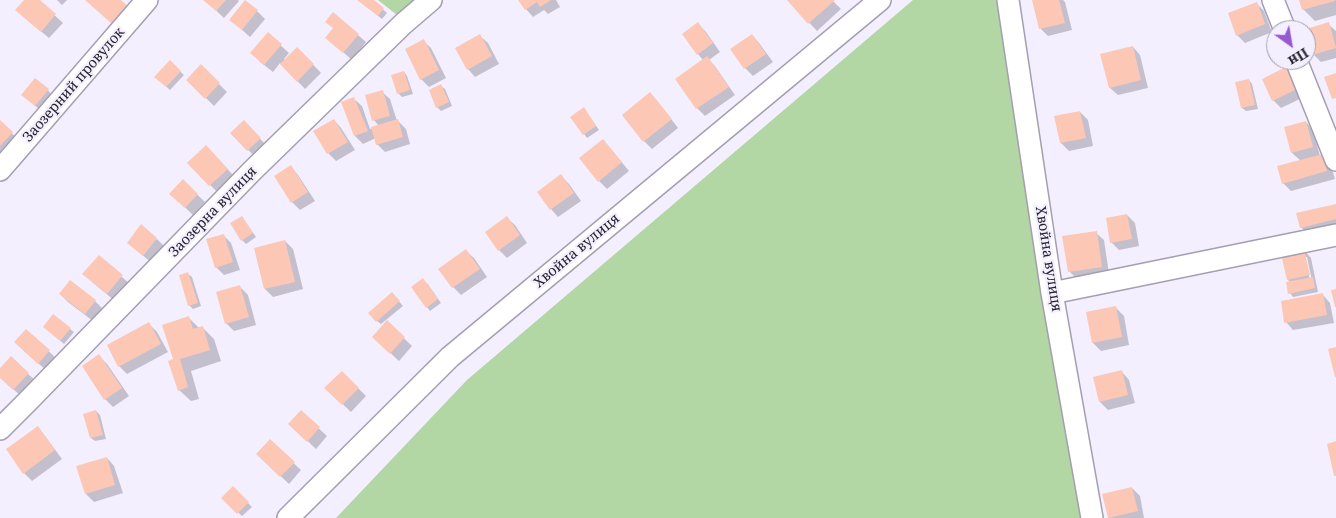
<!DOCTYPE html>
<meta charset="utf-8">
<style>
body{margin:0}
#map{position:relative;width:1336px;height:518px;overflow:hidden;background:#f4efff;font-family:"Noto Serif",serif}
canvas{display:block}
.north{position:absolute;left:1266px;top:20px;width:50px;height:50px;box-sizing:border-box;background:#f4efff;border:1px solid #a19daa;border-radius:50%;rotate:148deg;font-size:14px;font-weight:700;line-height:20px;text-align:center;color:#25232a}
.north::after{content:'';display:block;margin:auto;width:18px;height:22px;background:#9659d0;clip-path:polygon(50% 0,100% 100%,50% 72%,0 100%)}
</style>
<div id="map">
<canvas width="1336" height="518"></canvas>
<div class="north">Пн</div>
</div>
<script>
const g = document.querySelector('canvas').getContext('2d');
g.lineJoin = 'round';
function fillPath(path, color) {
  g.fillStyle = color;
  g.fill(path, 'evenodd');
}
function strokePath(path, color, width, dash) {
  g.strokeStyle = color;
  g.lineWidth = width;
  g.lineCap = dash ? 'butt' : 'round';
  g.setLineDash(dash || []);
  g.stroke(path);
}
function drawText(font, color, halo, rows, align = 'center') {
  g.font = font + ' "Noto Serif",serif';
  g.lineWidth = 4.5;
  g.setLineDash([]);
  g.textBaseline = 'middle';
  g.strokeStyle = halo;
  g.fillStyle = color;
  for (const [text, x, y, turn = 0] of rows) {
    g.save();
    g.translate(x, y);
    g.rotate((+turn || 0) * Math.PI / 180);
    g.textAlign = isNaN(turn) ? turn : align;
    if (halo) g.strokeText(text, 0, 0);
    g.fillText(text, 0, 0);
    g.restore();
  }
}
fillPath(new Path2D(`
 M378 0H417L397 15Z
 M913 0H1001L1083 518H336L467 380Z`), '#b2d6a4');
fillPath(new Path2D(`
 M25 0H38L63 23 49 38 25 18Z
 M57 0H67L62 5Z
 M205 0H238L239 1 224 18Z
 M358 0H372L387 13 382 19Z
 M520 0H556L560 7 548 14 544 10 533 17 526 9Z
 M788 0H832L841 9 817 31Z
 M1033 0H1063L1065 2 1072 30 1048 36 1041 29Z
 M1301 0H1336V15L1315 21 1303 9Z
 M1256 3 1264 11 1272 32 1245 43 1237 35Z
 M257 11 265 19 250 37 231 20Z
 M698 24 706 32 720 52 709 60 714 65 735 95 705 116 697 108 703 60 698 54Z
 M1328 24 1336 31V58L1321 62 1313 54 1306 31Z
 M268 34 289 53 284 59 285 60 297 48 321 73 305 89 280 63 273 72 259 61Z
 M358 35 366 42 352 60 335 45Z
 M752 35 759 43 773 62 753 76 745 68Z
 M480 36 488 43 499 64 475 77 468 69Z
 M423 41 431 48 446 78 429 87 421 79 406 49Z
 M1133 47 1140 55 1148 88 1118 95 1110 88Z
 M170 62 184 75 170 90 156 77Z
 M201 66 227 92 214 106 188 80Z
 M1286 69 1294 77 1304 97 1281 108 1273 100Z
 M404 72 407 76 413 94 402 97 398 93Z
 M1249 80 1252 84 1258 109 1246 111 1242 108Z
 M441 86 445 89 452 106 441 111 437 107Z
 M48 90 51 94 39 109 26 98Z
 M382 92 390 99 397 121H398L406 129 410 144 385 152 377 144 376 138 363 144 355 136 342 103 354 99 362 106 370 129 379 126 374 120Z
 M650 94 658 102 678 128 652 149 644 141Z
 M1080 112 1088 120 1093 146 1069 151 1061 143 1056 117Z
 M587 113 599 130 587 138 572 117Z
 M334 120 341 128 355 150 336 161 328 153 315 131Z
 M0 122 20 141 0 162Z
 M244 122 268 147 256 158 232 133Z
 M1306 122 1313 130 1320 156 1330 163 1335 179 1291 191 1283 183 1301 161 1292 153Z
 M610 148 629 171 607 189 599 181Z
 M214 155 235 177 218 193 189 163Z
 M291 167 298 175 315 201 300 210 292 202Z
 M561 176 569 184 581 201 558 217 551 209Z
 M183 181 205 202 193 215 171 194Z
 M1336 205V229L1309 235 1301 227Z
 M1127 215 1135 223 1139 246 1119 250 1111 242Z
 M242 217 256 237 246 244 242 240Z
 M507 218 515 225 527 243 507 258 499 250Z
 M1096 233 1104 240 1109 274 1077 279 1069 271Z
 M223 235 231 243 240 270 224 275 216 267Z
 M157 239 164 246 151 262 136 250Z
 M285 241 293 249 303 289 273 297 265 289 255 249Z
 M1304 250 1311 258 1318 292 1293 297 1290 293 1291 283 1288 280ZM1305 257H1307L1312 281H1310Z
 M466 251 474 258 487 277 461 295 453 287Z
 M99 257 130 284 115 301 92 282Z
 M188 274 192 277 201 306 193 309 189 305Z
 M427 283 441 303 430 311 427 307Z
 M240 287 248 295 256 325 234 331 226 323Z
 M60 294 95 301 103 309 93 321 68 302Z
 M1323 295 1330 303 1334 323 1293 330 1286 322Z
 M396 298 403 306 381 324 377 321Z
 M1116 308 1124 316 1129 345 1101 351 1093 343 1087 313Z
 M189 318 200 329 203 328 214 339 221 361 191 371 199 399 191 401 179 390 174 360Z
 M387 322 412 346 399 361 373 337Z
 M149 324 157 332 168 352 127 374 119 366Z
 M70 329 74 332 64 344 48 330Z
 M26 330 57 359 46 370 23 350Z
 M99 356 107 364 129 396 113 407 105 399Z
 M0 370 28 374 36 381 22 397 0 377Z
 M342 372 366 396 351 412 326 388Z
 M1122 372 1129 380 1135 403 1108 410 1100 402Z
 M96 411 100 415 106 439 95 441 91 438Z
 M301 412 327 436 316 449 298 432Z
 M38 428 45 436 62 459 32 481 24 473Z
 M270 441 301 470 289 484 266 462Z
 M107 458 114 466 123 493 94 502 86 494Z
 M233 488 252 507 242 516 223 498Z
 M1132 488 1140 496 1144 518H1109V517Z`), '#0003');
fillPath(new Path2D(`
 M24 0H40L56 14 41 32 15 10Z
 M85 0H121L128 6 112 24Z
 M203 0H226L216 11Z
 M245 0 258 10 242 30 229 20Z
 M357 0H374L384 8 378 16Z
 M518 0H551L540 7 537 2 525 10Z
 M787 0H835L808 24Z
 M1032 0H1059L1065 23 1039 29Z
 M1299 0H1335V1L1302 10Z
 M1257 2 1265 24 1236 36 1228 13Z
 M333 12 359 34 343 53 325 38 333 28 325 22Z
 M698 22 713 43 697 55 682 34Z
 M1329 22 1336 48 1312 55 1306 36V29Z
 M268 32 282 44 264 65 250 53Z
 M480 34 492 56 467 70 455 48Z
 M752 34 766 54 744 69 730 49Z
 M424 39 439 70 420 80 405 49Z
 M1133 46 1141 80 1109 88 1100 54Z
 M297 47 314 64 297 82 280 64Z
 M707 56 729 87 696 109 675 79Z
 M170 60 181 71 166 87 154 77Z
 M201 64 220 83 205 99 186 80Z
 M1286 67 1297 89 1272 101 1262 79Z
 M404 71 410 90 397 94 391 75Z
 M1336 73V98L1332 99 1324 77Z
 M35 78 49 89 35 106 21 95Z
 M1249 79 1255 105 1241 108 1235 82Z
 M441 84 449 102 436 108 429 90Z
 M383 90 390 116 372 121 365 95Z
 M650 92 672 119 643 142 622 115Z
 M354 97 368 131 354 136 341 102Z
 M584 107 596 126 583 135 570 117Z
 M1080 111 1086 138 1060 143 1054 116Z
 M334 119 348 142 327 154 313 131Z
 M398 119 403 137 376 145 371 127Z
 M0 120 13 132 0 146Z
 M244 120 261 138 247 151 230 133Z
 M1306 121 1313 147 1291 153 1284 127Z
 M603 139 622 162 598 182 579 158Z
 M206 145 228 169 209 186 187 163Z
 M1323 154 1327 171 1282 184 1277 166Z
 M291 165 308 192 291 203 274 176Z
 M561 174 574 193 550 210 537 192Z
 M183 179 198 194 185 208 169 194Z
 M1336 204V219L1300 228 1296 213Z
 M1127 214 1132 239 1110 243 1106 218Z
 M242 216 253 233 241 241 230 223Z
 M507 216 520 235 498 251 485 232Z
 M141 224 157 238 143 256 127 243Z
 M1097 231 1102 267 1068 272 1062 236Z
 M224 234 233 262 215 268 206 239Z
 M285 240 295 282 264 289 254 248Z
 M466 249 480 269 452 288 438 269Z
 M1304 249 1310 275 1287 280 1281 254Z
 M99 255 123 275 107 294 82 274Z
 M188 272 198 303 188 306 179 275Z
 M1313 277 1315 288 1288 294 1286 282Z
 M423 278 438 299 426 308 411 287Z
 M70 280 96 300 85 314 59 294Z
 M240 285 249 317 225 324 216 292Z
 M1336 289V307H1335L1331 290Z
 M392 292 400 301 376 322 368 313Z
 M1323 293 1327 315 1284 323 1281 301Z
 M1116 306 1122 337 1092 343 1086 312Z
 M53 314 71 328 60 341 43 327Z
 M189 316 193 329 203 326 210 350 180 359 188 387 178 391 168 361 173 359 162 325Z
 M387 320 405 337 390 354 372 337Z
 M149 322 161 344 118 367 107 345Z
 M26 329 50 350 38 364 14 342Z
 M1336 347V377H1335L1328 349Z
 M99 354 122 388 104 400 82 366Z
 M11 356 29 373 13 390 0 378V368Z
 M1122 370 1128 395 1099 402 1093 377Z
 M342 371 359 388 342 405 324 388Z
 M96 410 103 435 90 438 83 414Z
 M301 410 320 427 307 442 288 424Z
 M38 426 55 450 23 474 6 449Z
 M270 439 295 462 280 477 256 454Z
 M1336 441V476H1334L1327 444Z
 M107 457 115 485 85 494 76 466Z
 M233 486 249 502 237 514 221 498Z
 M1132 487 1138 511 1108 518 1102 494Z`), '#fcc7b5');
const minor = new Path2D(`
 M1008 0 1052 293 1092 518
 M1273 0 1285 30
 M1296 60 1336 160
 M0 170 147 0
 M1052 293 1336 235
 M0 429 30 399 252 171 403 24 431 0
 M288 518 450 357 880 0`);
strokePath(minor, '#a49eb0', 24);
strokePath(minor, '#fff', 21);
drawText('14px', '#25232a', '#f4efff', [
 ["Заозерний провулок",74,85,-49],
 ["Заозерна вулиця",213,212,-46],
 ["Хвойна вулиця",577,251,-40],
 ["Хвойна вулиця",1048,259,81]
]);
</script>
